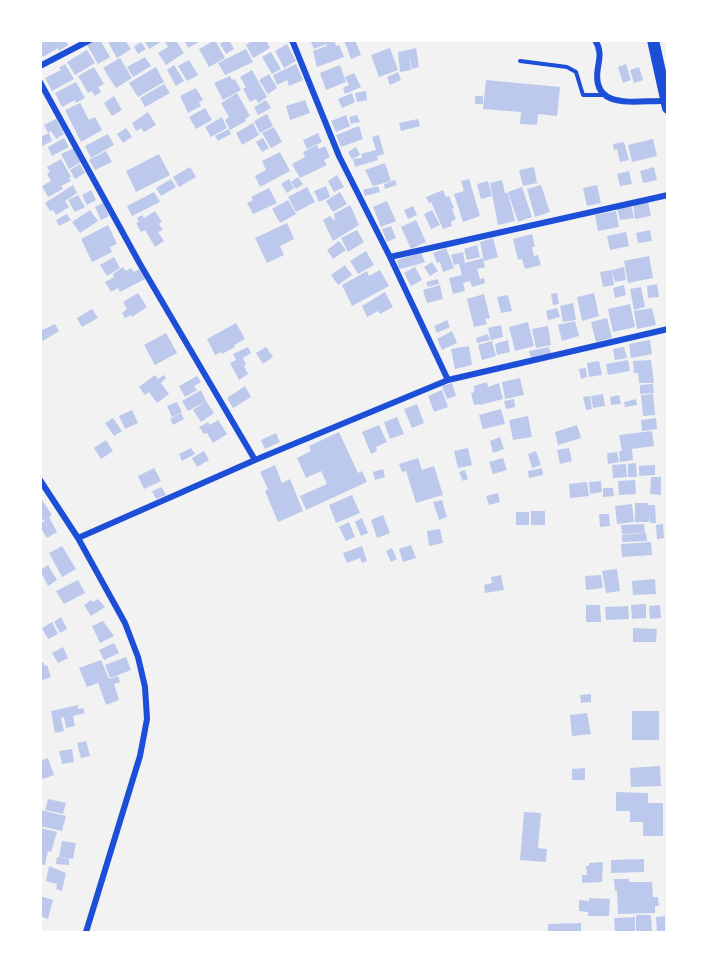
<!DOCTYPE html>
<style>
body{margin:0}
#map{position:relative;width:708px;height:973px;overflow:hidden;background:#f2f2f2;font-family:"Roboto Serif",serif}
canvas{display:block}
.frame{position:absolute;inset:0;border:42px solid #fff;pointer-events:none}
</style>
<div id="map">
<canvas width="708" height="973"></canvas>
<div class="frame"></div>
</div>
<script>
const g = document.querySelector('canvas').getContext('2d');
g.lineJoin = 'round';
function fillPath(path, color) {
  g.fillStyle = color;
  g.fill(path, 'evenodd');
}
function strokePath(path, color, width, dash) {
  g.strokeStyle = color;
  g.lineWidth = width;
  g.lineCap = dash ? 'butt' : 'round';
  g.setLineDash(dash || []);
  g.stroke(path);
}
fillPath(new Path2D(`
 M40 40H66L68 45 59 51 58 48 43 57 40 53Z
 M96 40H100L110 57 98 64 87 45Z
 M107 40H125L131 49 117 58Z
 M147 40H164L149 49 145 42Z
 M167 40 177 42 184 53 166 65 158 53 168 47 165 42Z
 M184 40H202L188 48Z
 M215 40 225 58 209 67 199 49Z
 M225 40H229L234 49 226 54 220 44Z
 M253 40H266L270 48 253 58 246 45Z
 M310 40H334L336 46 339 45 344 57 317 67 313 51 326 46 328 50 326 44 314 49Z
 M344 40H355L361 55 351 59Z
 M141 42 146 49 138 54 134 47Z
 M287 44 296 61 284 68 275 51Z
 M390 48 398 70 379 77 371 55Z
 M416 48 419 67 412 69 409 56 411 70 400 72 398 52Z
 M246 49 253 62 225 75 218 63Z
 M87 50 95 63 75 75 67 62Z
 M271 52 281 69 272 74 262 57Z
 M145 57 151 66 133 77 127 67Z
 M120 58 132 78 116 88 103 68Z
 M189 60 198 75 187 81 178 66Z
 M65 64 74 79 52 91 45 78 61 70 59 68Z
 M296 64 303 80 289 86 287 80 277 85 273 75Z
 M626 64 631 80 623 83 618 67Z
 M174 65 184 81 176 86 167 70Z
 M340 65 346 82 326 90 320 73Z
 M94 67 104 84 98 87 101 92 95 96 92 91 88 93 78 76Z
 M156 67 164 82 138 97 129 83 134 80 135 83 134 80Z
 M639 67 643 80 634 83 630 70Z
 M252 70 267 97 258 103 256 99 250 102 243 89 246 87 240 77Z
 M398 72 401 80 390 85 387 77Z
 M354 73 361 87 345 94 343 88 349 85 345 77Z
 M269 74 277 88 268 94 259 80Z
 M230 76 232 80 235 79 241 90 223 100 214 83Z
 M486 80 560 87 557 116 538 114 537 125 520 124 521 112 483 109Z
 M76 82 85 98 76 103 75 100 62 107 55 93Z
 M164 84 170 93 145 107 140 98Z
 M196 88 203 100 199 102 201 106 188 113 180 96Z
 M366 91 367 100 357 102 355 93Z
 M237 93 250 116 245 119 246 121 230 130 225 120 229 117 221 103Z
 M352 93 355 102 342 108 338 99Z
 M114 96 122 110 112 116 104 103Z
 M475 96H483V104H475Z
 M266 100 271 108 258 115 254 107Z
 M305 100 310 113 290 120 286 106Z
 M80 103 89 120 95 117 102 130 81 142 65 110Z
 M205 108 212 120 196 129 189 117Z
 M148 112 156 125 144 132 141 128 136 131 132 123Z
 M267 114 273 126 260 133 254 121Z
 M346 115 350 126 336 132 331 121Z
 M357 115 360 122 351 124 349 117Z
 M222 117 227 128 211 137 205 127Z
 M56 119 64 134 56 139 51 131 48 133 44 125Z
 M418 119 420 126 401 131 399 123Z
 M253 123 259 135 242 145 236 133Z
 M359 126 363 139 341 147 336 135Z
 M274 127 282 142 271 148 262 133Z
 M126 128 132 137 123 143 117 134Z
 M229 129 231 134 218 141 215 136Z
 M49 133 52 141 42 146 40 137Z
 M318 133 322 142 307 149 303 140Z
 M108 134 114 145 91 158 85 146Z
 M379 135 384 154 377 156 378 160 355 167 353 159 362 158 361 154 376 150 372 137Z
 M64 138 69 147 52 156 48 147Z
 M263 138 269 148 262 152 256 142Z
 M653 139 657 156 632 162 628 145Z
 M624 142 629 160 620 162 617 149 614 150 613 144Z
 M317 145 319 149 325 146 330 157 324 160 327 165 300 178 292 164 305 157 303 152Z
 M356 147 360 155 352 159 348 152Z
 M74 148 81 162 69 169 61 154Z
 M106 151 112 162 95 170 89 160Z
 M280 152 290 171 260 187 255 176 266 170 262 161Z
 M159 154 170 175 136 192 126 171Z
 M61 159 71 177 69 178 71 181 61 186 63 189 48 197 42 186 51 181 47 174 50 172 47 167Z
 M385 163 391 181 373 186 365 170Z
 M80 164 85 173 75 179 70 170Z
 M190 167 196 177 179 187 173 177Z
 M534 167 537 183 523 186 519 170Z
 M654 167 657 180 643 183 640 171Z
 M629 171 632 184 620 186 617 174Z
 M337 175 344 187 334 192 328 181Z
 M298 177 303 184 296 189 291 182Z
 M171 179 176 187 161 196 156 188Z
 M289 179 294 188 287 193 281 184Z
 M469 179 480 216 463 222 454 194 464 191 461 181Z
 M395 180 397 185 385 189 384 184Z
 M502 180 505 193H508L515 221 498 225 490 183Z
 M488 181 492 196 481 199 477 184Z
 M73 185 77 193 65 201 69 207 56 215 53 210 50 211 45 203Z
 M541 185 550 212 535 217 527 189Z
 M597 185 601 203 587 206 583 188Z
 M326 186 330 197 319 202 314 191Z
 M378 186 380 192 365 196 363 190Z
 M307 187 315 202 296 212 288 197Z
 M522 187 532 217 518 222 508 192Z
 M269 188 277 203 253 214 247 203 253 200 251 197Z
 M91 190 96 200 87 205 82 195Z
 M443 190 446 197 449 196 454 208 452 209 456 219 451 222 452 226 443 229 431 202 429 203 426 197Z
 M154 192 160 202 132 216 127 206Z
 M340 192 347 204 333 212 326 201Z
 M78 195 85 207 75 212 68 200Z
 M288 200 296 214 280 223 272 209Z
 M387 201 396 221 381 227 373 207Z
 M648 202 651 216 635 219 633 205Z
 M103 203 109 216 101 220 95 207Z
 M350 205 359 225 333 241 323 220 330 216 335 221 334 214Z
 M631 205 634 218 620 220 617 208Z
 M413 206 417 215 408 219 404 210Z
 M90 210 98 221 80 233 72 222Z
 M432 210 440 225 431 229 424 214Z
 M155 211 162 222 159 224 163 230 158 232 164 241 155 247 145 230 141 232 136 223 139 222 137 218 142 215 144 218Z
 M616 211 619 227 598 231 595 215Z
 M67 214 71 220 59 226 56 220Z
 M416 220 426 242 411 249 401 227Z
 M287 223 294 239 280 246 284 255 267 263 255 238Z
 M108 225 117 244 110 247 112 252 92 262 81 239Z
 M391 226 396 238 387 242 382 229Z
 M357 230 364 242 348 252 341 238Z
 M650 230 652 241 638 243 636 233Z
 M626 232 629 246 610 250 607 236Z
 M532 234 535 247H532L534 256 538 255 541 265 525 269 522 259 518 260 513 239Z
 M493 238 498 257 484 261 480 242Z
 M339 241 346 250 333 259 327 250Z
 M477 245 480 257 467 260 464 249Z
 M446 248 454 268 443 272 440 262 437 263 433 253Z
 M366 251 374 265 358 274 350 261Z
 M463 252 465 263 483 258 485 267 477 269 480 279 484 278 485 283 472 287 470 281 463 283 465 291 453 294 449 278 462 275 459 264 454 265 451 255Z
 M421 253 425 262 416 265 414 259 416 265 399 269 397 260Z
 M649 256 653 278 628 283 624 261Z
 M114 257 120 268 107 276 100 265Z
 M432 262 438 271 430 276 424 267Z
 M345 265 352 275 338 285 331 275Z
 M123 267 126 271 131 268 134 272 139 269 145 279 120 292 118 288 111 292 105 282 114 277 113 274Z
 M415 267 422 280 411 286 404 273Z
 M624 267 626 280 615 282 612 270Z
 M380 270 389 286 352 306 342 285 367 271 369 276Z
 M612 270 614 285 603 287 600 272Z
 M438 279 439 284 428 287 426 282Z
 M657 284 659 297 648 298 647 286Z
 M440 285 443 299 427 303 423 290Z
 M624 285 626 295 615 298 613 288Z
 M641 287 645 307 634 310 630 289Z
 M385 292 393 307 380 314 378 311 367 317 362 306Z
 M138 293 147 307 132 317 131 315 125 318 122 313 127 309 123 302Z
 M557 293 559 304 553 305 551 294Z
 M594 293 599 316 582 321 577 297Z
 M484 294 490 318 485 319 487 324 474 327 467 299Z
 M508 295 512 311 501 313 497 297Z
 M573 303 576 320 563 322 560 306Z
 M630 304 635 327 613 332 608 309Z
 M557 308 560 317 548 320 546 311Z
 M652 308 656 325 637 329 634 311Z
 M92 309 98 318 82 327 77 318Z
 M607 318 612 338 596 342 591 322Z
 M447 320 450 327 437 333 434 326Z
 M575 321 579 336 562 341 558 325Z
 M528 322 534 346 515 351 509 327Z
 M236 323 245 339 234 345 235 347 222 354 221 352 215 355 207 339Z
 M55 324 59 331 43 341 40 338V331Z
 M501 325 503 337 491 340 488 328Z
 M548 326 551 345 536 348 532 329Z
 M452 331 457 343 442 350 437 339Z
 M166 333 177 353 155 365 144 345Z
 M488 334 490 340 477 343 476 338Z
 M508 340 510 352 497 355 495 344Z
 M650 340 652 354 631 358 629 344Z
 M492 341 496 356 482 360 478 345Z
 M469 346 472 365 455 369 451 349Z
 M248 347 251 353 243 358 246 364 244 366 248 374 239 380 230 363 236 360 233 354Z
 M266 347 273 357 263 364 256 353Z
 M549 347 551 354 531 358 529 351Z
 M624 347 627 358 615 360 613 349Z
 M628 360 630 371 608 375 606 364Z
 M651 360 654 383H639L638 373H634L633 361Z
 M599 361 602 375 589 377 587 363Z
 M586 368 587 377 581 379 579 369Z
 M155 375 158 379 164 375 166 378 161 383 169 394 157 403 149 392 145 395 139 387Z
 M197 376 201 382 194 386 197 390 185 397 179 386Z
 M520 378 524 395 505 399 502 382Z
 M487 382 488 387 499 383 503 399 480 405 479 404 474 405 471 393 474 392V386Z
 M452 383 456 396 447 399 442 386Z
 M653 384 654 393 640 394V385Z
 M245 386 251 397 233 408 227 398Z
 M201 390 206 401 188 411 182 401Z
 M442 390 448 407 434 412 428 396Z
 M603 394 605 406 593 408 591 396Z
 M653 394 655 415 643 416 641 395Z
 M619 395 621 404 611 405 610 397Z
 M590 396 592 409 586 410 583 397Z
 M514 399 515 407 506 409 504 401Z
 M636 399 637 405 625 407 624 402Z
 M206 401 214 413 201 422 193 410Z
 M177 402 182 412 172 417 167 406Z
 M417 404 424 423 412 428 404 409Z
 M501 409 505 424 483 429 479 415Z
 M132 410 138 423 125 429 119 416Z
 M181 413 184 419 173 425 170 419Z
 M528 416 532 437 513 440 509 420Z
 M397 417 404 434 390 439 384 422Z
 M113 418 122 431 114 436 105 423Z
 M656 418 657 429 642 431 641 420Z
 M218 420 227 434 213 443 207 433 204 434 199 427 208 422 210 425Z
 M379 425 387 442 376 447 377 451 371 454 362 432Z
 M577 425 581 438 558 445 555 432Z
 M652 431 654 446 632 449 633 460 620 462 619 451H622L619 435Z
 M339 432 358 473 362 471 367 482 306 510 300 496 327 484 321 471 306 478 297 458 311 451 309 446Z
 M276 433 280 442 265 449 261 440Z
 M500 437 504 449 493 453 490 441Z
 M106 440 113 451 101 459 94 448Z
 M191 448 195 454 182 461 179 454Z
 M468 448 472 465 458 468 454 451Z
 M569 448 572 461 560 464 557 450Z
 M204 451 209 460 197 467 192 458Z
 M536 451 541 465 532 468 528 454Z
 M617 452 619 462 608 464 607 453Z
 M418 458 422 470 434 466 443 495 416 503 406 471 402 472 399 464Z
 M503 458 507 470 493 474 489 462Z
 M636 463 637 477H628V464Z
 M626 464 627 477 613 478 612 465Z
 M275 465 282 483 290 479 303 511 278 522 265 491 268 489 260 472Z
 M655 465V475L639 476V466Z
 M154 468 161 481 144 489 138 476Z
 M542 468 543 475 529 478 528 471Z
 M383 469 385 477 375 480 373 472Z
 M465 470 468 479 463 481 459 472Z
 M651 477H661V495L650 494Z
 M635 480 636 494 619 495 618 481Z
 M601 481 602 492 590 494 589 482Z
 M587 482 589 496 570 498 569 484Z
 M162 487 166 495 156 499 152 491Z
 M603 488H613L614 496 603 497Z
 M498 493 500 502 489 505 486 496Z
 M352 495 360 513 336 523 329 505Z
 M40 497 52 515 49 517 57 532 47 538 40 527V523L45 521 40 517Z
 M442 500 447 517 439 520 433 502Z
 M635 503H648V505H655L656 523H650L649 513V522H635Z
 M632 504 634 522 617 524 615 506Z
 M531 511H545V525H531Z
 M516 512H529V525H516Z
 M599 514H609L610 526 600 527Z
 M383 515 390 533 377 538 371 520Z
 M362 518 368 533 361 536 355 522Z
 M349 522 355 537 346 541 339 527Z
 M644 524 645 533 622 534 621 525Z
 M663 524 664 538 657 539 656 525Z
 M440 529 443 543 429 546 427 531Z
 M646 533 647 541 622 542V535Z
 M651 542 652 555 622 557 621 544Z
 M411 545 416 558 403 562 399 549Z
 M62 546 76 569 62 577 49 553Z
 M362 546 367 561 362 563 360 558 347 563 343 553Z
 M392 548 397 559 391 562 386 551Z
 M48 565 57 580 48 586 40 570Z
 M617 569 620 591 606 593 602 571Z
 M501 575 504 590 485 593 484 585 492 583 491 577Z
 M601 575 603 588 586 590 585 576Z
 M655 579 656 594 633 595 632 581Z
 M78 580 85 593 64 604 56 591Z
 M98 599 105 607 91 616 84 605 91 600 93 602Z
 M646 604V618L632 619 631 605Z
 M586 605H600L601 622H586Z
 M660 605 661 618 650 619 649 606Z
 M628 606 629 619 606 620 605 607Z
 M61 617 67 629 60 633 54 622Z
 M103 621 114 636 100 643 92 626Z
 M52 622 58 634 48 639 42 628Z
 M633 628 657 629 656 642H633Z
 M114 643 119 653 104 660 99 650Z
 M63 647 68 658 58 663 52 653Z
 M126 657 131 670 110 678 105 665Z
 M101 660 109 679 118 676 120 682 114 684 119 700 106 705 98 683 87 687 79 668Z
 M43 662 45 666 47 665 51 677 40 681V663Z
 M591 694V702L581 703 580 695Z
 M78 705V709L83 708 85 713 73 716 75 726 66 728 64 717 61 718 64 731 55 733 51 711Z
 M632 711H659V740H632Z
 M587 713 591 734 572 736 570 715Z
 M86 741 90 756 81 758 77 743Z
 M72 749 74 762 62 764 59 751Z
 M48 758 54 775 40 780V761Z
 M660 766 661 786 631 787 630 768Z
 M585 768V780H572V769Z
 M616 792 648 793V803H663V836H643V822H630V811H616Z
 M48 799 66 803 63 814 45 810Z
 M40 810 66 816 62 831 40 826Z
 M524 812 541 813 538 848 547 849 546 862 520 860Z
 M40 828 57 832 51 852 48 851 45 865 40 864Z
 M62 841 76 843 73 859 59 857Z
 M57 857 69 859V865L56 864Z
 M644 859V872L611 873V860Z
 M603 862 602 882 582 883V875H587L586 866H589V863Z
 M49 866 66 873 62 891 56 889 57 884 46 881Z
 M614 879H629V882H652L653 897H658L659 906H655V913L618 914 617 891H615Z
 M40 896 53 900 48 919 40 916Z
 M589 898 610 899 609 916H588V912L579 911V900L589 901Z
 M636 915H651L652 932H636Z
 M665 916V932H657L656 917Z
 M635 917V931L615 932 614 918Z
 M581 923V932H548V924Z`), '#bdc9ec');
strokePath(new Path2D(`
 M520 61 567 67 576 72 583 95H603`), '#1d4ed8', 4);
strokePath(new Path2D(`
 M292 40 339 156 390 257 448 380
 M595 40C601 49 600 57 598 67 590 112 637 100 666 101
 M40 66 90 40
 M40 82 140 264 255 460
 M390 257 668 195
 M40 480 78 538 125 623 138 657 145 687 147 719 140 756 86 932
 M78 538 255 460 448 380 668 329`), '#1d4ed8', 6);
strokePath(new Path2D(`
 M653 40 668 108`), '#1d4ed8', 12);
</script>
